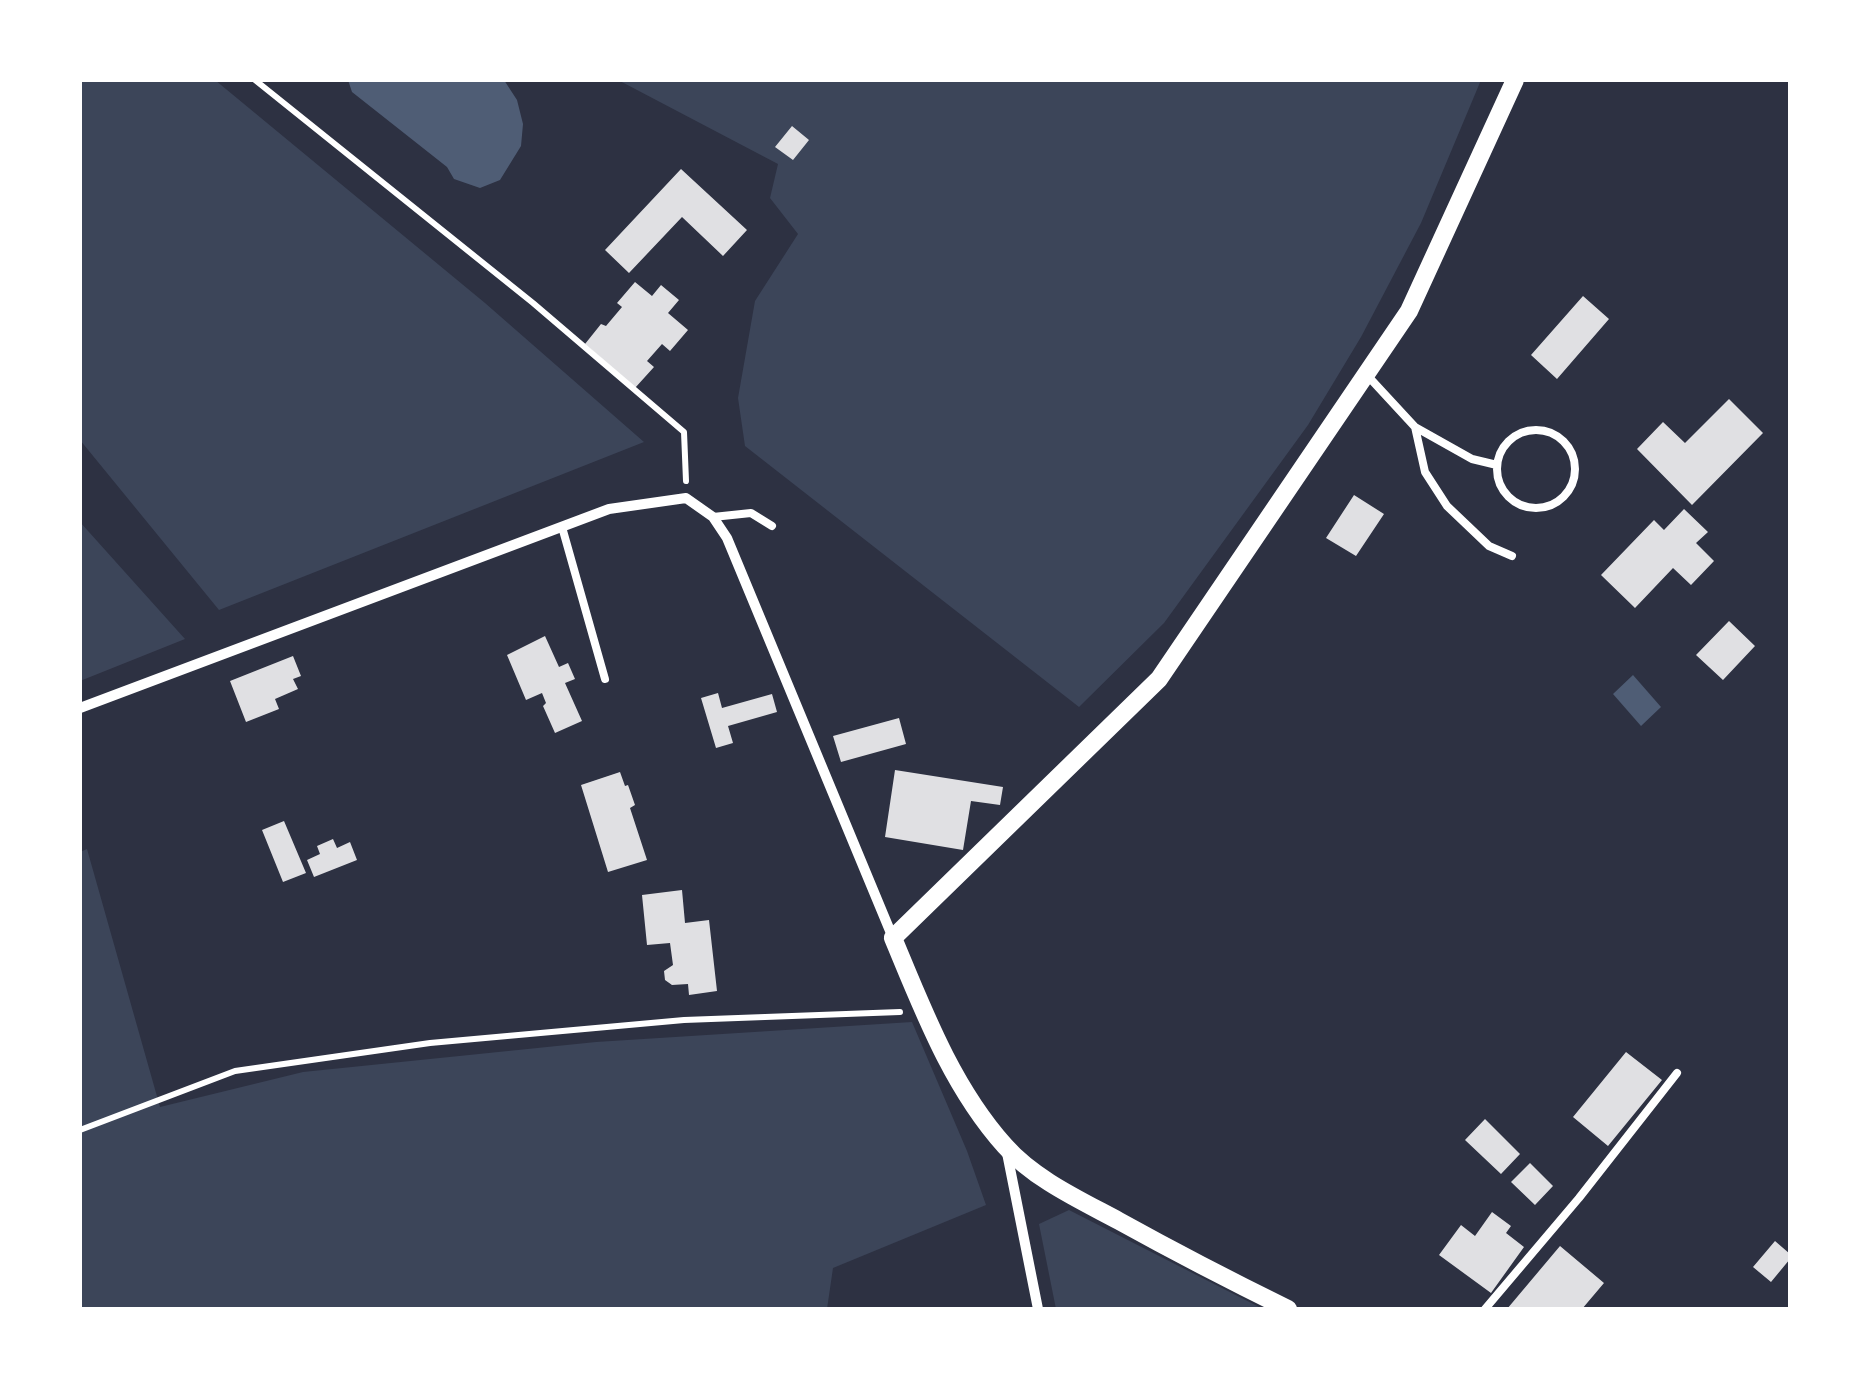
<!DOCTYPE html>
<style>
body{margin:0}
#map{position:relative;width:1870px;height:1389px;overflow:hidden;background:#2d3142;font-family:"Alegreya Sans",sans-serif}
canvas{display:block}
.frame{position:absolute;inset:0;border:82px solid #fff;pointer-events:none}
</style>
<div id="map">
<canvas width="1870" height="1389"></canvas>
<div class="frame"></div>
</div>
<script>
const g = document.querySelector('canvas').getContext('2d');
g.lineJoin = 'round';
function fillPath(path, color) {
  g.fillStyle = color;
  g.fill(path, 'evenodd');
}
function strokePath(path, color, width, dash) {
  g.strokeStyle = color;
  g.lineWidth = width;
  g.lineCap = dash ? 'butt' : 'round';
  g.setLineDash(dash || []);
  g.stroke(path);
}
fillPath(new Path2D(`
 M80 80H215L485 303 644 442 219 610 80 440Z
 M618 80H1481L1421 223 1361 337 1308 425 1164 623 1079 707 745 446 738 398 755 301 798 234 770 198 778 164Z
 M80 522 185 639 80 681Z
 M87 849 160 1107 303 1072 596 1042 912 1022 967 1151 986 1205 833 1268 827 1309H80V852Z
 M1069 1210 1263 1309H1056L1039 1224Z`), '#3c4559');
fillPath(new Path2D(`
 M348 80H504L517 100 523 124 521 146 500 180 480 188 454 179 447 167 352 92Z
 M1633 675 1661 707 1641 726 1613 694Z`), '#4f5d75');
fillPath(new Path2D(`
 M792 126 809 140 793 160 775 147Z
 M681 169 747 230 723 256 682 217 629 273 605 250Z
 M635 282 652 296 661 285 679 300 668 313 688 330 670 351 662 344 647 361 654 367 635 388 585 344 601 324 606 326 622 307 617 303Z
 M1583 296 1609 319 1557 379 1531 355Z
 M1729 399 1763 433 1692 505 1637 449 1663 422 1685 443Z
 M1354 495 1384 514 1356 556 1326 538Z
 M1684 509 1708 532 1696 543 1714 561 1691 585 1673 568 1635 608 1601 575 1654 520 1664 530Z
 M1729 621 1755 646 1723 680 1696 655Z
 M545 636 559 667 568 663 575 679 565 683 582 721 555 733 543 706 546 703 542 693 526 700 507 655Z
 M293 656 301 676 293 679 298 689 275 699 279 709 246 722 230 681Z
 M718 693 722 708 772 694 777 712 728 726 733 743 716 748 701 698Z
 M899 718 906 744 841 762 833 736Z
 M895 770 1003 787 1000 805 971 801 963 850 885 837Z
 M620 772 625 786 628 785 635 805 630 808 647 860 608 872 581 785Z
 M284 821 306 873 283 882 262 830Z
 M333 839 337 848 350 842 357 860 314 877 307 860 320 854 317 846Z
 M682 890 685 923 709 920 717 991 689 995 688 984 672 985 665 980 664 971 673 965 670 943 647 945 642 895Z
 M1626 1052 1662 1080 1608 1146 1573 1117Z
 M1485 1119 1520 1154 1501 1174 1465 1140Z
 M1530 1163 1553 1186 1535 1205 1511 1182Z
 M1492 1212 1511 1226 1506 1233 1524 1247 1491 1293 1439 1255 1461 1225 1475 1236Z
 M1775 1241 1790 1254V1259L1771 1282 1753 1267Z
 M1560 1246 1604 1283 1582 1309H1507Z`), '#e0e0e3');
strokePath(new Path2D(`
 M255 80 533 303 684 432 686 481
 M80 1130 235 1071 430 1043 684 1020 900 1012`), '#fff', 6);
strokePath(new Path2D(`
 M1366 374 1415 427 1425 472 1447 506 1489 546 1512 556
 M1415 427 1472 459 1497 465
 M1497 469a39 39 0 1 1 78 0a39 39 0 1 1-78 0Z
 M713 517 751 513 772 526
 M562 527 605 679
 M1485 1309 1579 1198 1677 1073`), '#fff', 8);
strokePath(new Path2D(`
 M80 708 609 509 686 498 713 517 727 538 893 938
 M1007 1153 1038 1309`), '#fff', 10);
strokePath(new Path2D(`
 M1288 1309C1231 1281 1175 1252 1119 1221 1080 1200 1034 1179 1005 1146 952 1087 923 1010 893 938L1159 679 1409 311 1515 80`), '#fff', 18);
</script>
